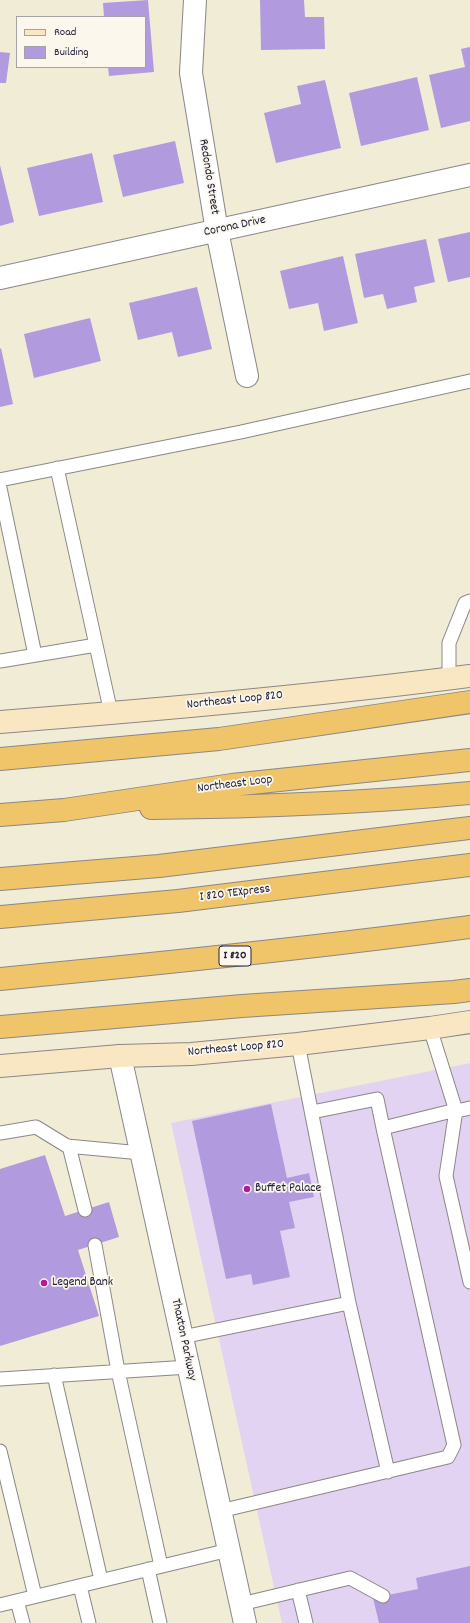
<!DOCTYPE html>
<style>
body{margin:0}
#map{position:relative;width:470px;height:1623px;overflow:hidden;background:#f1ecd5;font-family:Dekko,sans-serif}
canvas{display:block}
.legend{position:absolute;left:16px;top:16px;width:130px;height:52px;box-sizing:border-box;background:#fbf7ec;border:1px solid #a4a2a5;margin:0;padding:5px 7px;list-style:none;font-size:12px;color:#22223b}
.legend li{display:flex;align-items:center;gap:8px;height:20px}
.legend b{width:20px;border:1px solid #a4a2a5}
</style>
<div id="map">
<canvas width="470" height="1623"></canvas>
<ul class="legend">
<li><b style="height:5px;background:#f9e7c3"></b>Road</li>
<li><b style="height:11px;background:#b29adf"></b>Building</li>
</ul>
</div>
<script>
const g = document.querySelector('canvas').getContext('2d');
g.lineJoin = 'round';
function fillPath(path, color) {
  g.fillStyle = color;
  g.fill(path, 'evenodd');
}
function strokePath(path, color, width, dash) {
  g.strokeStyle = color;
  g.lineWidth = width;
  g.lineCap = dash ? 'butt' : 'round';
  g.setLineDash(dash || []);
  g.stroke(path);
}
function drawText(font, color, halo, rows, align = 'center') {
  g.font = font + ' Dekko,sans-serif';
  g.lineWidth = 3.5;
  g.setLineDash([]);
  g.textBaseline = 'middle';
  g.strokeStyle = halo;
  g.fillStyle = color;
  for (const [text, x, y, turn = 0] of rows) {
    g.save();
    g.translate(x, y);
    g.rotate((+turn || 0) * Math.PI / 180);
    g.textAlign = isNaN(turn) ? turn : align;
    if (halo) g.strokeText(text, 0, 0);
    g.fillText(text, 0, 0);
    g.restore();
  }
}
fillPath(new Path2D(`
 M470 1063V1623H282L171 1123Z`), '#e3d3f2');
fillPath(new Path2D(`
 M148 0 154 72 109 76 108 67H145V17H104L103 3Z
 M260 0H304L305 17H324L325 49 261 50Z
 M470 47V121L441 128 429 75 465 67 461 49Z
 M0 52 10 53 6 83H0Z
 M417 77 429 130 361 146 349 93Z
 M325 80 341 148 276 163 264 113 301 104 297 86Z
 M175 141 184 183 123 197 113 155Z
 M92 153 103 202 39 216 27 168Z
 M0 165 14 222 0 226Z
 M470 232V277L448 282 438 239Z
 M426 239 435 282 414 287 417 302 387 309 383 294 364 298 355 254Z
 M343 256 358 323 324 331 318 303 289 309 280 271Z
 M197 287 212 349 178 357 172 332 138 340 129 303Z
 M90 318 101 361 34 378 24 334Z
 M1 348 13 404 0 407V349Z
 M271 1104 287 1178 309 1173 314 1197 289 1202 295 1228 280 1231 290 1277 253 1285 251 1274 226 1279 192 1121Z
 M45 1155 65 1216 109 1202 119 1237 78 1250 99 1316 0 1346V1169Z
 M470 1566V1623H379L373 1598 418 1589 416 1578Z`), '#b29adf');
const lane = new Path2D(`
 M57 468 111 713
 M0 480 241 432 470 381
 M0 488 35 655
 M0 661 96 645
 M449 678V643L465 603 470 601
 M430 1028 456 1111 470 1108
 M312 1112 377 1099 383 1128
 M0 1133 36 1127 67 1146 141 1153
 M69 1146 85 1210
 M95 1245 118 1371 161 1566
 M349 1303 388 1472
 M182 1337 349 1303 298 1044
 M54 1375 101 1580
 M0 1379 189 1367
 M0 1451 35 1596
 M220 1511 448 1457 454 1445 383 1128 456 1110 446 1176 470 1282
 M148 1569 160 1623
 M80 1586 89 1623
 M298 1590 306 1623
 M17 1601 23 1623
 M241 1604 350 1578 383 1596
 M0 1605 229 1550`);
const street = new Path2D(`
 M195 0 191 73 217 231 247 376
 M0 278 470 175
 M120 1056 245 1623`);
const secondary = new Path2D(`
 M0 722C157 710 314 696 470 676
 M0 1066 120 1056 191 1054 298 1044 430 1028 470 1022`);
const highway = new Path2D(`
 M0 759 219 739 470 702
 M151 808C258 807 364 803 470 793
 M0 815 64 810 232 785 470 760
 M0 879 159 866 470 828
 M0 917 178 901 470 865
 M0 979C157 964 314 948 470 927
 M0 1027 242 1006 454 992 470 990`);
strokePath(lane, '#8a8788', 15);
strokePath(street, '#8a8788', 24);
strokePath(secondary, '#8a8788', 24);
strokePath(highway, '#8a8788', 24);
strokePath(lane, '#fff', 13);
strokePath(street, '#fff', 22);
strokePath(secondary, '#f9e7c3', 22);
strokePath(highway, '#f0c469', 22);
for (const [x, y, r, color] of [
 [247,1189,4,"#b5179e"],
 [44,1283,4,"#b5179e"]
]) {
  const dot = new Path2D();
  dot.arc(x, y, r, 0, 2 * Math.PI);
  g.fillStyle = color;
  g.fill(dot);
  strokePath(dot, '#fbf7ec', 1.5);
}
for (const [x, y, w] of [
 [235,956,32]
]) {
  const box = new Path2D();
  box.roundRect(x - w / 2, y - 10, w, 20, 3);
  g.fillStyle = '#fbf7ec';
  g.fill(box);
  strokePath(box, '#22223b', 1);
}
drawText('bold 12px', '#22223b', null, [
 ["I 820",235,956]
]);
drawText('13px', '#22223b', '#fbf7ec', [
 ["Redondo Street",208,177,81],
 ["Corona Drive",235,227,-12],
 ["Northeast Loop 820",235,701,-6],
 ["Northeast Loop",235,785,-7],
 ["I 820 TEXpress",235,894,-7],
 ["Northeast Loop 820",236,1049,-5],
 ["Thaxton Parkway",183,1340,78]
]);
drawText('13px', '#22223b', '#fbf7ec', [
 ["Buffet Palace",255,1189],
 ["Legend Bank",52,1283]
], 'left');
</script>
